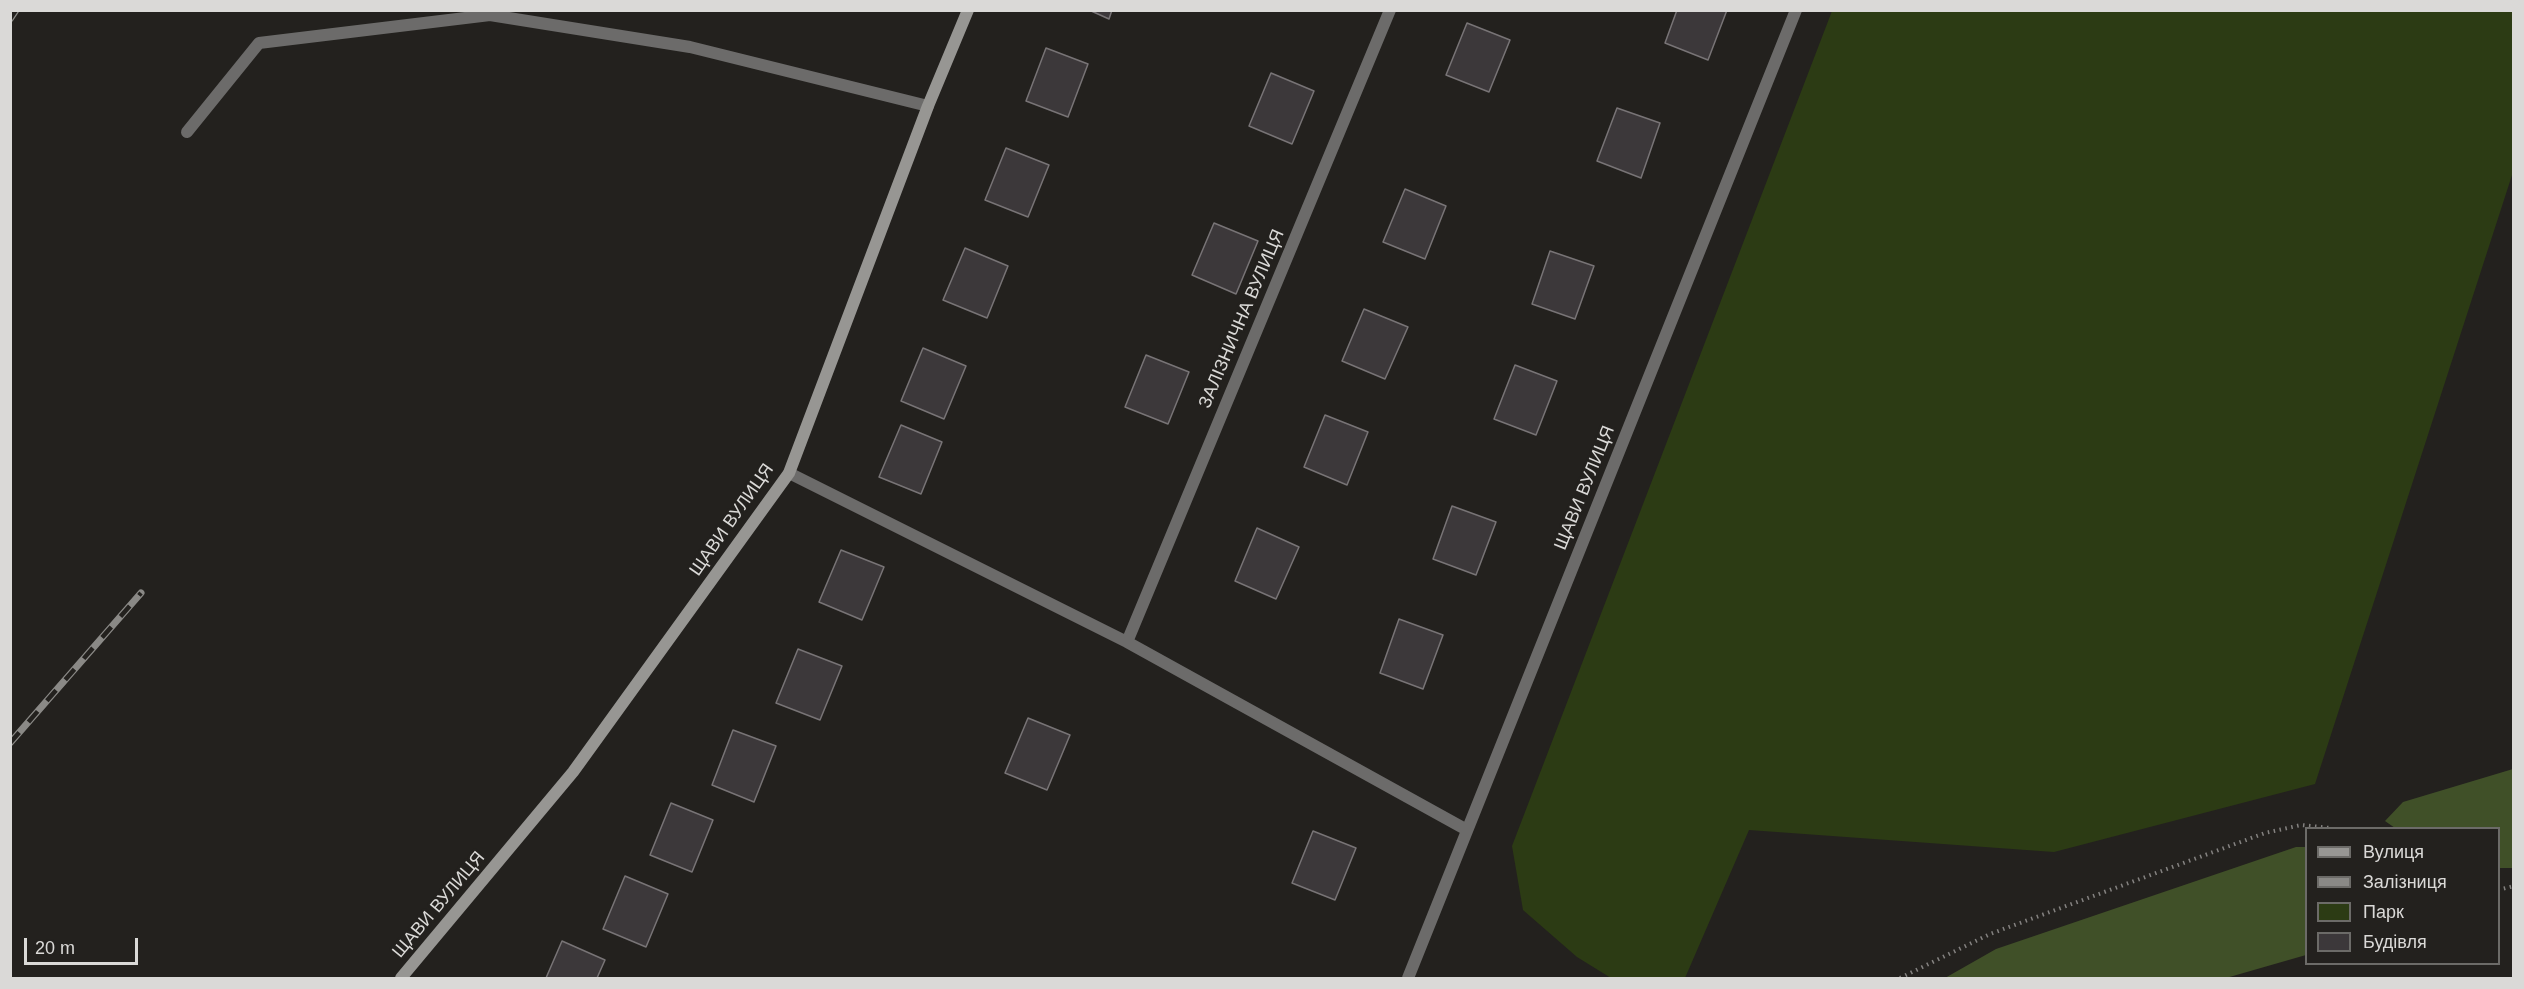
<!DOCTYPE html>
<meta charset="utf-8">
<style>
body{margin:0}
#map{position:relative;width:2524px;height:989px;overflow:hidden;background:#23211e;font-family:Helvetica,sans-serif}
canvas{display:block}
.frame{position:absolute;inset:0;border:12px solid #dad9d7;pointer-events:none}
.legend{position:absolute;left:2305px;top:827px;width:195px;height:138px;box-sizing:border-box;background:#23211e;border:2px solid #6c6b68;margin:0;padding:8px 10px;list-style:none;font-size:18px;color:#dad9d7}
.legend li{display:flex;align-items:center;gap:12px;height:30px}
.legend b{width:30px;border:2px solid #6c6b68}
.scale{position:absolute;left:24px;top:938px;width:114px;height:27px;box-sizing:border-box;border:3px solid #dad9d7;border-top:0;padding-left:8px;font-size:18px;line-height:21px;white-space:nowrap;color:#dad9d7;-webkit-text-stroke:4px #23211e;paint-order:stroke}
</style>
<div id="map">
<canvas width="2524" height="989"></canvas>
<div class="frame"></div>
<ul class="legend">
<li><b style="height:8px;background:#979693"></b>Вулиця</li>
<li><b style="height:8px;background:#8a8986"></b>Залізниця</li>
<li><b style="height:16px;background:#2c3b14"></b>Парк</li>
<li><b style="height:16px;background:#3c383a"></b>Будівля</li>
</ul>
<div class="scale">20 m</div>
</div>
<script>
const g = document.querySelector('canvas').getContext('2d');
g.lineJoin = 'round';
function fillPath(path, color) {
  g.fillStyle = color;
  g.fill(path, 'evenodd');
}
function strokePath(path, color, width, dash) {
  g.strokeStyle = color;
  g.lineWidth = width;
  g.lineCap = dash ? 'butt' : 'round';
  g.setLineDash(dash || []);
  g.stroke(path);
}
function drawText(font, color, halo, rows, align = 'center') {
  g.font = font + ' Helvetica,sans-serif';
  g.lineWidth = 5;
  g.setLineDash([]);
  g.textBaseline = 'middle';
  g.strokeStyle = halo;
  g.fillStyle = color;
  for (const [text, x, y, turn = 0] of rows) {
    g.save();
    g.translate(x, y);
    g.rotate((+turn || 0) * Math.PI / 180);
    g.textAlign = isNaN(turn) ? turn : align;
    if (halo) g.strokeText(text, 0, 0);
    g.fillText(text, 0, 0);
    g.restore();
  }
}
fillPath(new Path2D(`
 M1832 11H2513V172L2315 784 2054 852 1749 830 1685 978H1611L1577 957 1523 910 1512 846Z`), '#2c3b14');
fillPath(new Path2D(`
 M2513 769V868H2499L2498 828H2395L2385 821 2403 802Z
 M2296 847H2306V955L2226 978H1945L1996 949Z`), '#405028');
const building = new Path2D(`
 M1089 10H1112L1109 19Z
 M1677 10H1727L1708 60 1665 43Z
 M1467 23 1510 40 1489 92 1446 75Z
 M1046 48 1088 64 1068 117 1026 101Z
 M1271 73 1314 91 1292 144 1249 126Z
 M1617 108 1660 123 1641 178 1597 161Z
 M1006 148 1049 165 1028 217 985 200Z
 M1405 189 1446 206 1425 259 1383 242Z
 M1214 223 1258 241 1236 294 1192 275Z
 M965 248 1008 266 987 318 943 300Z
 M1550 251 1594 266 1575 319 1532 304Z
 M1364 309 1408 327 1385 379 1342 361Z
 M923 348 966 366 944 419 901 401Z
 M1146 355 1189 372 1168 424 1125 407Z
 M1515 365 1557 381 1536 435 1494 419Z
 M1325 415 1368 432 1347 485 1304 467Z
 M901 425 942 442 921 494 879 477Z
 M1452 506 1496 522 1476 575 1433 559Z
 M1257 528 1299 547 1276 599 1235 581Z
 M841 550 884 567 862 620 819 602Z
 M1399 619 1443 635 1423 689 1380 673Z
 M798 649 842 666 820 720 776 703Z
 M1028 718 1070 735 1047 790 1005 773Z
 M733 730 776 746 754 802 712 785Z
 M671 803 713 820 692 872 650 855Z
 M1313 831 1356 848 1335 900 1292 883Z
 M625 876 668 894 646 947 603 929Z
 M562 941 605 960 597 978H546Z`);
fillPath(building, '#3c383a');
strokePath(building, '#787476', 1.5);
strokePath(new Path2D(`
 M2498 890 2514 886
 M1900 978 1990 934 2265 833 2301 825 2330 828`), '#848280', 4, [1.5, 4.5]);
strokePath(new Path2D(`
 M187 132 259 43 490 15 690 47 928 106`), '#6c6b6a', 12);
strokePath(new Path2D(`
 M789 473 1127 642 1467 830
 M1127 642 1390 10
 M1408 978 1796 10`), '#6c6b6a', 12);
strokePath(new Path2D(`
 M401 978 573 772 789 473 928 106 968 10`), '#979693', 12);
const rail = new Path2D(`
 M10 19 16 10
 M10 743 141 593`);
strokePath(rail, '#8a8986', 7);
strokePath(rail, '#23211e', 4.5, [14]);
drawText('18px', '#dad9d7', '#23211e', [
 ["ЗАЛІЗНИЧНА ВУЛИЦЯ",1242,319,-67],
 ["ЩАВИ ВУЛИЦЯ",1585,488,-68],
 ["ЩАВИ ВУЛИЦЯ",732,520,-55],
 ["ЩАВИ ВУЛИЦЯ",439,905,-50]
]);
</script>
